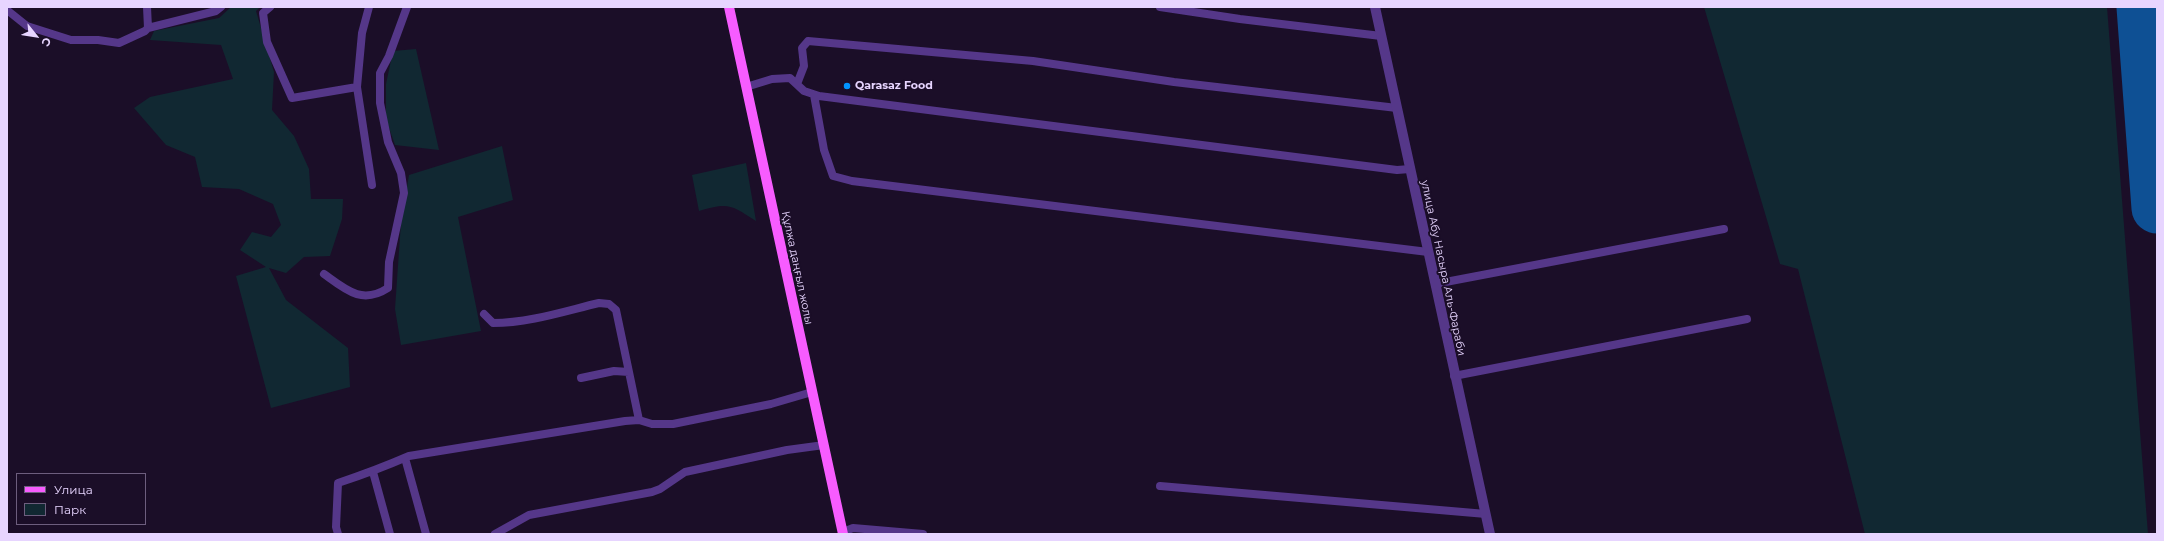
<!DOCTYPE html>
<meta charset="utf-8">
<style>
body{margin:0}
#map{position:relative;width:2164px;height:541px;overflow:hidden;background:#1b0e28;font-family:Montserrat,sans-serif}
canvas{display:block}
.frame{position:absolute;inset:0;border:8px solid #e7d5ff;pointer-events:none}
.legend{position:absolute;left:16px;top:473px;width:130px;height:52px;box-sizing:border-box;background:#1b0e28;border:1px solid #6d5e7e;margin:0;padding:5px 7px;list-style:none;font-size:12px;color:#e7d5ff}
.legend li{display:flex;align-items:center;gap:8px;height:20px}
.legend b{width:20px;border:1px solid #6d5e7e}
.north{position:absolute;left:16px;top:16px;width:40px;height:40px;-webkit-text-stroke:3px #1b0e28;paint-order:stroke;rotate:120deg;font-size:11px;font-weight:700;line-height:16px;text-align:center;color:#e7d5ff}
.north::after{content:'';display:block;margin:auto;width:14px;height:18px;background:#e7d5ff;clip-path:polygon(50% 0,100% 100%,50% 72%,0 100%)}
</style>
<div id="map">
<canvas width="2164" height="541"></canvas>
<div class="frame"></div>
<ul class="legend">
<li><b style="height:5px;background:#f75cff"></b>Улица</li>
<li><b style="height:11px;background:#112832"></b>Парк</li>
</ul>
<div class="north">С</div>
</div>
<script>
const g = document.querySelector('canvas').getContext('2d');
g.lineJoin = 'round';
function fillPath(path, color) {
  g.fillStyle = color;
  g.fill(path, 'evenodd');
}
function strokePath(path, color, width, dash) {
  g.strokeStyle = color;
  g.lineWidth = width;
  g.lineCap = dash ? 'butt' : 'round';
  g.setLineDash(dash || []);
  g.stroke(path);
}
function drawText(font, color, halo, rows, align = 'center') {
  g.font = font + ' Montserrat,sans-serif';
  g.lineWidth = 4;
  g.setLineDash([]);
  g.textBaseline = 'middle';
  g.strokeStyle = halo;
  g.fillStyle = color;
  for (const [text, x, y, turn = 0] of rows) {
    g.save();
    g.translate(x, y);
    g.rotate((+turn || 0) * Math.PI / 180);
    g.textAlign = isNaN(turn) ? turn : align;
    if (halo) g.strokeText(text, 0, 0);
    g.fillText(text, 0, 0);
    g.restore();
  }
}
fillPath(new Path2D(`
 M231 7H260L256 11 274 72 272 110 294 136 309 169 311 199H343L342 219 330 256 304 257 286 273 269 268 286 300 348 348 350 387 271 408 236 276 266 267 240 250 252 232 271 237 281 225 273 204 239 189 202 187 195 157 166 145 134 108 150 97 233 79 221 45 150 40 154 31 219 18Z
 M1704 7H2107L2148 534H1865L1798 269 1780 264Z
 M416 49 439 150 395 145 386 119V84L393 51Z
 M502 146 513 200 458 217 481 331 401 345 395 309 401 222 409 175Z
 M746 163 756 221C731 205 729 202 699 211L692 175Z`), '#112832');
strokePath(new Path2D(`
 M2142 7 2157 208`), '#0e5094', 51);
strokePath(new Path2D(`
 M147 7 148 28 216 11 221 7
 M270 7 263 13 267 42 292 98 357 87
 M369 7 362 33 357 87 372 185
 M1160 7 1240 19 1381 36
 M7 10 27 26 71 40H98L119 43 145 31 148 28
 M797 84 804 66 802 48 808 41 1033 61 1174 82 1397 108
 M746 87 772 79 790 78 804 91 819 96 1397 170 1410 169
 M814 95 824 150 833 176 852 181 1428 252
 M324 274C346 290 362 305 388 288L389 262 404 193 401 173 388 142 380 103V73L389 56 407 7
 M1435 284 1724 229
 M484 314 493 323C529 323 565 311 599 303L609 304 616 310 629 372
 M1454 376 1747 319
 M581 378 614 371 629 372 639 420
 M405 458 426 534
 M373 472 390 534
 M1160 486 1486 514
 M843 532 853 528 923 534
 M338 534 336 527 338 483C362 475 386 466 409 456L625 421 639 420 652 424H673L771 404 812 392
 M495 534 529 515 652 492 660 489 685 472 787 450 824 445`), '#553789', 8);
strokePath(new Path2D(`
 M1375 7 1490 534`), '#553789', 10);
strokePath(new Path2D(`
 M729 7 843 534`), '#f75cff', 10);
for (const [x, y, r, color] of [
 [847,86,4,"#0193ff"]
]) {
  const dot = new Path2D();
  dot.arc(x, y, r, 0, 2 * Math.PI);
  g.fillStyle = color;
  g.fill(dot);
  strokePath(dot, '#1b0e28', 1.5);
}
drawText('bold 11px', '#e7d5ff', '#1b0e28', [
 ["Qarasaz Food",855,86]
], 'left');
drawText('11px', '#e7d5ff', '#1b0e28', [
 ["Құлжа даңғыл жолы",797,268,78],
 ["улица Абу Насыра Аль-Фараби",1443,268,78]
]);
</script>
